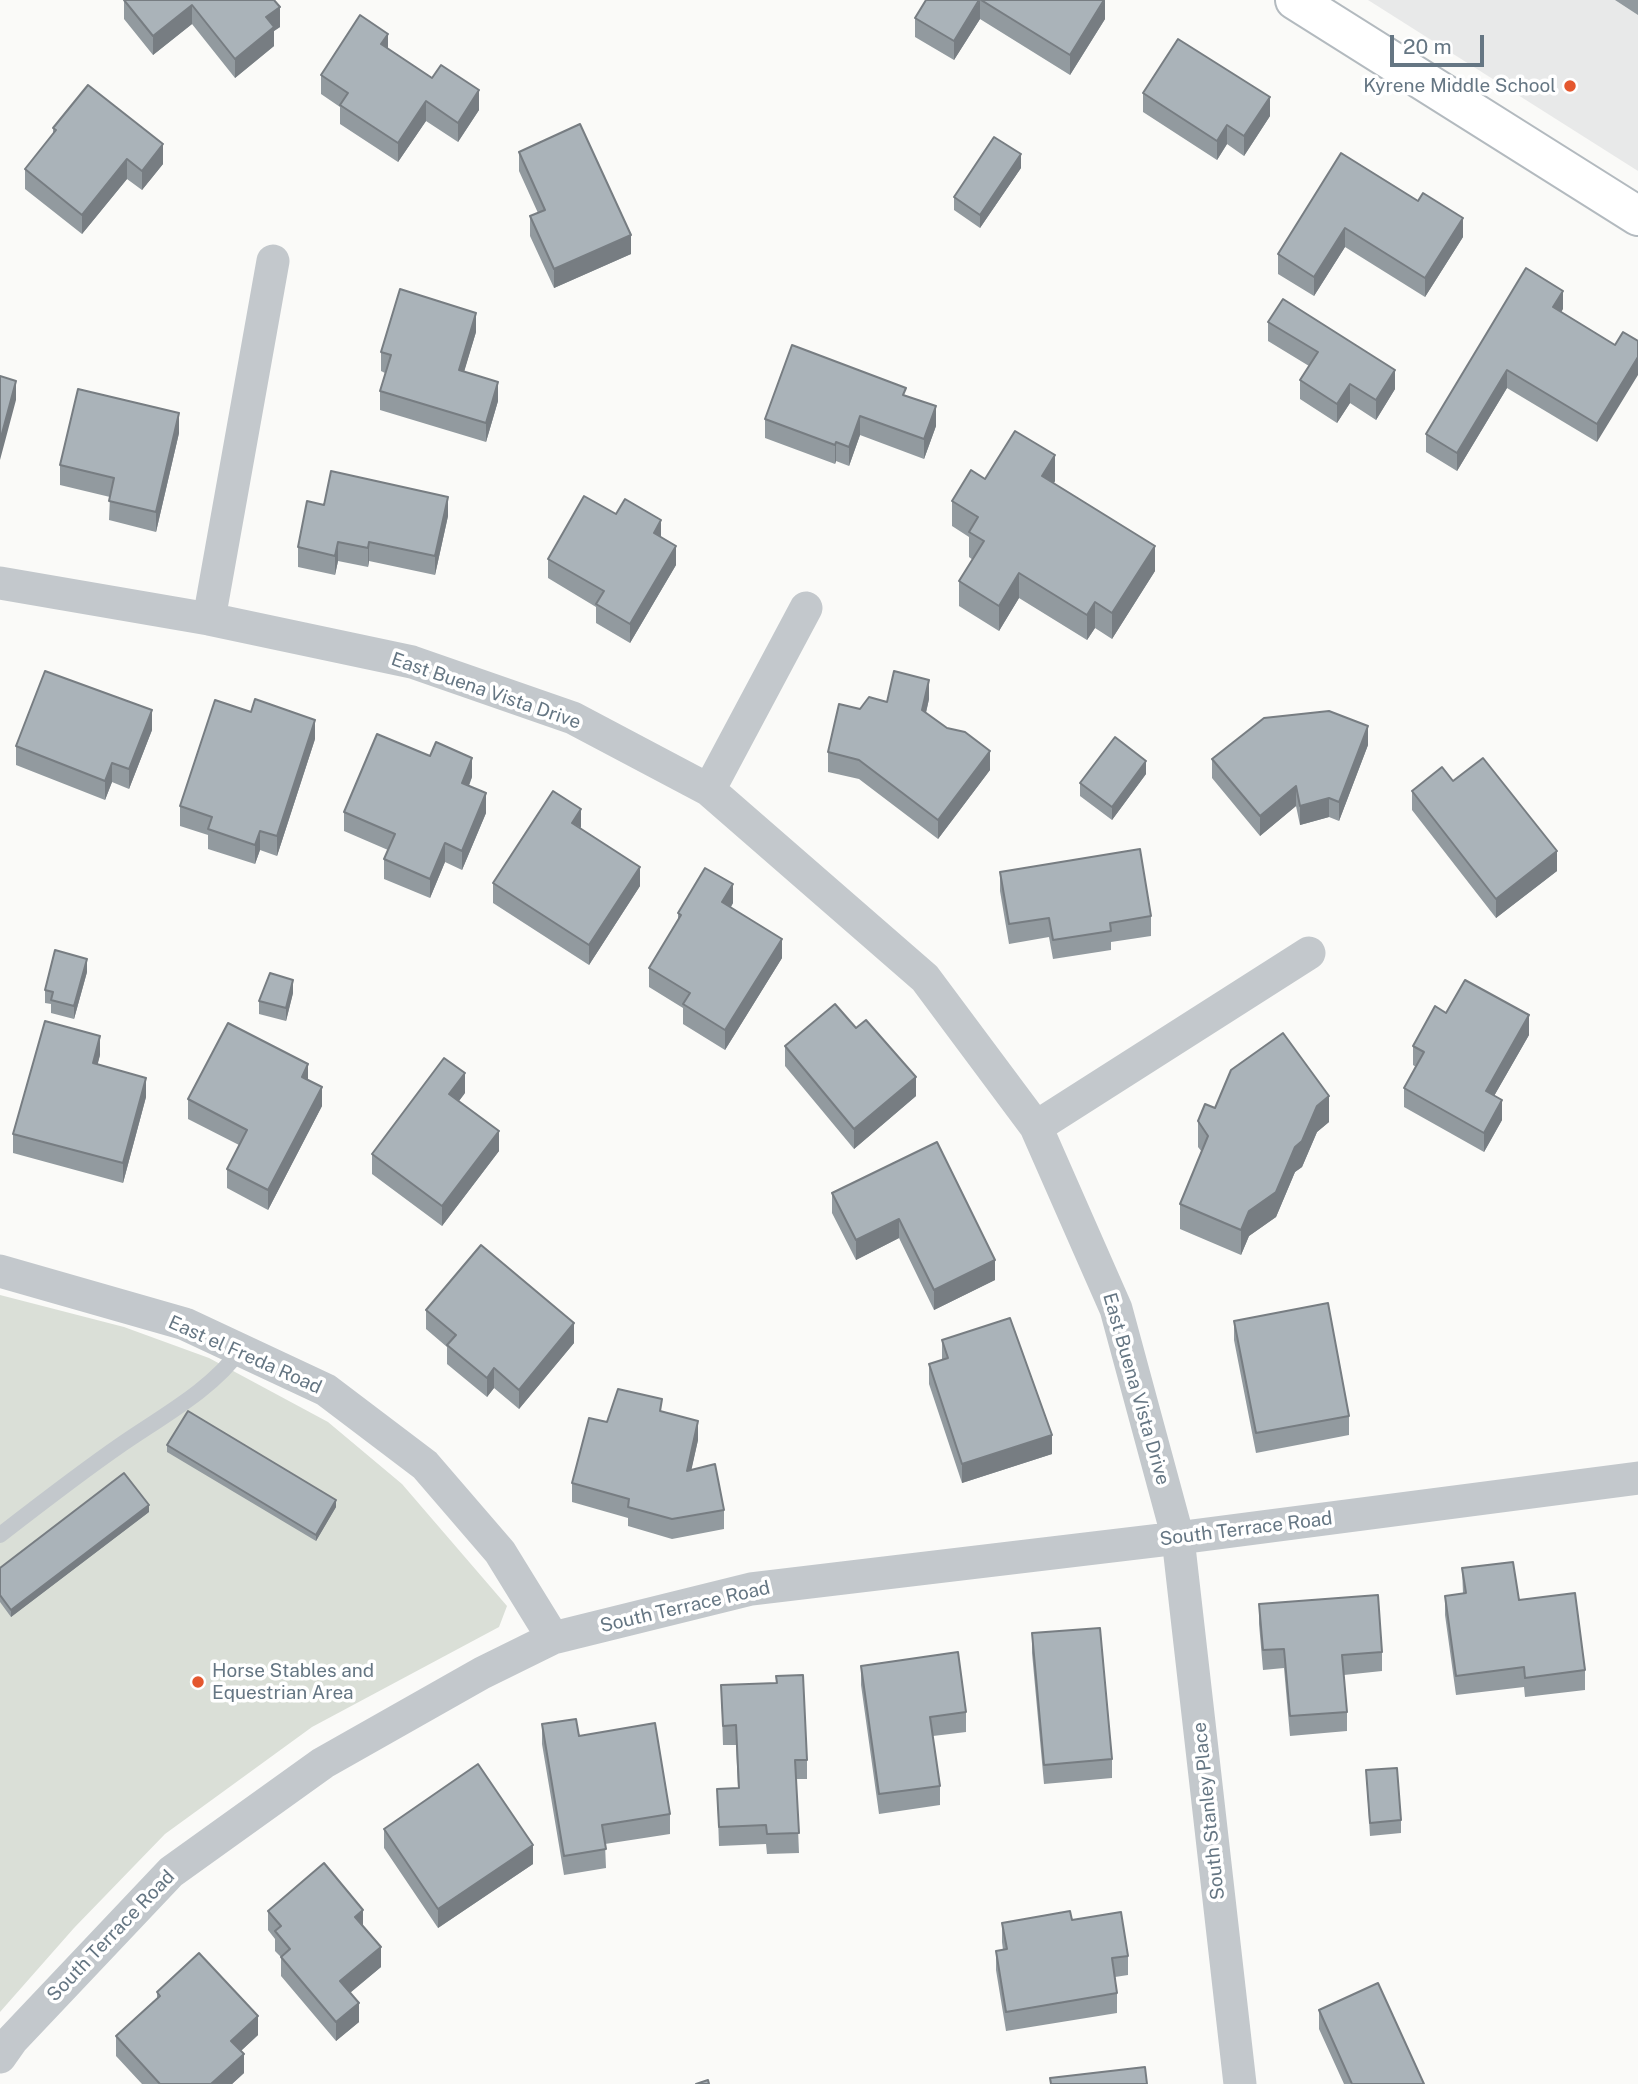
<!DOCTYPE html>
<style>
body{margin:0}
#map{position:relative;width:1638px;height:2084px;overflow:hidden;background:#fafaf8;font-family:"Public Sans",sans-serif}
canvas{display:block}
.scale{position:absolute;left:1390px;top:35px;width:94px;height:32px;box-sizing:border-box;border:4px solid #657683;border-top:0;padding-left:9px;font-size:21px;line-height:24px;white-space:nowrap;color:#657683;-webkit-text-stroke:5px #fff;paint-order:stroke}
</style>
<div id="map">
<canvas width="1638" height="2084"></canvas>
<div class="scale">20 m</div>
</div>
<script>
const g = document.querySelector('canvas').getContext('2d');
g.lineJoin = 'round';
function fillPath(path, color) {
  g.fillStyle = color;
  g.fill(path, 'evenodd');
}
function strokePath(path, color, width, dash) {
  g.strokeStyle = color;
  g.lineWidth = width;
  g.lineCap = dash ? 'butt' : 'round';
  g.setLineDash(dash || []);
  g.stroke(path);
}
function drawText(font, color, halo, rows, align = 'center') {
  g.font = font + ' "Public Sans",sans-serif';
  g.lineWidth = 7;
  g.setLineDash([]);
  g.textBaseline = 'middle';
  g.strokeStyle = halo;
  g.fillStyle = color;
  for (const [text, x, y, turn = 0] of rows) {
    g.save();
    g.translate(x, y);
    g.rotate((+turn || 0) * Math.PI / 180);
    g.textAlign = isNaN(turn) ? turn : align;
    if (halo) g.strokeText(text, 0, 0);
    g.fillText(text, 0, 0);
    g.restore();
  }
}
fillPath(new Path2D(`
 M1368 0H1638V171Z`), '#e8e9e9');
fillPath(new Path2D(`
 M0 1295 124 1327 209 1358 328 1422 402 1484 507 1606 499 1627 312 1727 165 1834 74 1928 0 2012Z`), '#dadfd7');
const secondary = new Path2D(`
 M1295 0 1638 216`);
strokePath(secondary, '#b3babf', 42);
strokePath(new Path2D(`
 M0 1535C40 1504 80 1473 122 1444 161 1417 213 1389 240 1350`), '#c3c8cc', 16);
strokePath(new Path2D(`
 M0 583 209 619 412 662 573 718 709 790 925 978 1036 1127 1116 1309 1178 1538 1240 2084
 M209 619 273 261
 M709 790 806 608
 M1036 1127 1309 953
 M0 1271 185 1324 326 1390 425 1465 500 1552 553 1638
 M0 2057 12 2040 171 1872 323 1763 482 1673 553 1638 751 1589 1178 1538 1638 1478`), '#c3c8cc', 33);
strokePath(secondary, '#fff', 38);
fillPath(new Path2D(`
 M124 0H274L280 27 274 31V46L235 78 192 24 153 55 124 19Z
 M926 0H1105V19L1070 75 980 19 954 60 915 37V18Z
 M1615 0H1638V15Z
 M388 49 479 110 458 142 426 121 398 162 340 124V107L321 94V75Z
 M1143 93 1270 116 1244 156 1227 144 1217 160 1143 112Z
 M53 128 163 164 142 190 127 179 82 234 25 189V169L53 134Z
 M519 152 631 254 554 288 530 236V216L538 213 519 171Z
 M1341 153 1463 237 1425 297 1345 247 1314 296 1278 274V254Z
 M1021 168 980 228 954 210V197Z
 M1563 309 1561 312 1615 345 1597 442 1507 388 1457 471 1426 452V434Z
 M1268 322 1395 389 1376 420 1350 403 1337 423 1300 399V380L1309 366 1268 341Z
 M476 332 464 371 498 401 486 442 380 410V391L385 373 381 371V352Z
 M906 396 936 426 924 459 860 435 849 466 836 461 835 464 765 438V419Z
 M179 433 156 532 109 520 110 497 60 485V465Z
 M985 479 1055 481 1054 483 1155 571 1112 639 1095 628 1087 640 1019 598 999 631 959 606V581L973 560 969 557V537L952 526V501Z
 M324 505 448 516 435 575 369 561 368 567 338 561 335 575 298 567V547Z
 M616 514 661 537 676 565 630 643 596 623V607L548 578V559Z
 M929 699 926 713 990 770 938 839 859 779 828 772V752L860 709 887 702Z
 M152 730 129 789 112 782 105 800 16 765V746Z
 M315 739 277 856 260 850 255 864 208 849V835L180 826V806Z
 M1368 745 1339 821 1329 817 1300 825 1296 806 1260 836 1212 778V759Z
 M1146 774 1112 820 1080 796V783Z
 M472 777 469 786 486 813 462 870 445 862 430 898 384 879V859L388 850 344 831V812Z
 M1453 781 1557 871 1496 918 1412 810V791Z
 M581 829 640 886 589 965 493 903V883Z
 M1000 872 1151 916V936L1111 942V950L1053 959 1049 937 1009 944 1000 891Z
 M733 903 731 907 782 958 725 1050 683 1024V1008L649 987V968L678 921V913Z
 M87 972 74 1019 51 1013V1004L45 1003V990Z
 M293 993 286 1021 259 1014V1001Z
 M1446 1013 1529 1035 1494 1096 1502 1120 1484 1152 1404 1107V1088L1416 1067 1413 1065V1046Z
 M785 1046 916 1096 854 1149 785 1066Z
 M100 1055 97 1065 146 1097 123 1183 13 1153V1134Z
 M308 1080 322 1106 268 1210 227 1188V1169L239 1145 188 1119V1099Z
 M465 1093 459 1101 499 1151 442 1226 372 1174V1154Z
 M1215 1108 1329 1122 1317 1132 1302 1167 1295 1172 1276 1217 1249 1236 1241 1255 1180 1229V1204L1202 1152 1198 1147V1121Z
 M937 1142 995 1280 934 1310 899 1238 856 1260 832 1213V1193Z
 M426 1310 574 1343 519 1409 494 1388 487 1397 447 1364V1347L426 1329Z
 M1234 1321 1349 1416V1435L1256 1453 1234 1340Z
 M942 1340 1052 1454 962 1483 929 1384V1364L942 1360Z
 M662 1412 698 1440 691 1470 724 1510V1529L672 1539 628 1526V1518L572 1502V1483L607 1422Z
 M167 1445 336 1507 316 1541 167 1452Z
 M149 1512 11 1617 0 1602V1568Z
 M1462 1568 1519 1600 1585 1670V1690L1525 1697 1524 1687 1456 1695 1445 1615V1596L1463 1594Z
 M1259 1604 1382 1652V1671L1344 1675 1347 1712V1731L1290 1736 1284 1668 1263 1670 1259 1624Z
 M1032 1633 1112 1759V1778L1044 1784 1032 1653Z
 M861 1666 966 1712V1732L933 1736 940 1786V1805L879 1814 861 1685Z
 M776 1676 807 1760V1779H796L799 1853 767 1854 766 1844 719 1846 717 1789 738 1788 736 1745H723L721 1685 776 1683Z
 M542 1724 579 1736 670 1814V1834L605 1844 606 1868 564 1875 542 1744Z
 M1366 1770 1401 1820V1833L1370 1836Z
 M384 1829 533 1864 438 1928 384 1848Z
 M268 1911 363 1927 381 1967 350 1993 359 2022 336 2041 281 1976V1957L275 1951V1939L268 1930Z
 M1072 1920 1128 1956V1975L1115 1977 1117 1993V2013L1006 2031 996 1970V1951L1003 1950 1002 1942V1923Z
 M157 1992 258 2035 241 2051 244 2073 232 2084H142L116 2056V2036L157 1998Z
 M1319 2010 1424 2084H1344L1319 2029Z`), '#929a9f');
fillPath(new Path2D(`
 M980 0V19L954 60V41Z
 M1105 0V19L1070 75V55Z
 M192 5V24L153 55V36Z
 M280 7V27L274 31V46L235 78V59L266 17Z
 M388 34V53L381 44Z
 M479 90V110L458 142V123Z
 M1270 97V116L1244 156V136Z
 M426 101V121L398 162V143Z
 M1227 125V144L1217 160V141Z
 M163 144V164L142 190V171Z
 M1021 154V168L980 228V215Z
 M127 159V179L82 234V215Z
 M1463 218V237L1425 297V278Z
 M1345 228V247L1314 296V277Z
 M631 235V254L554 288V269Z
 M1563 291V309L1553 325V307Z
 M476 313V332L459 389V370Z
 M1638 357V375L1597 442V424Z
 M1395 370V389L1376 420V400Z
 M1507 370V388L1457 471V453Z
 M16 381V400L0 460V441Z
 M498 382V401L486 442V423Z
 M1350 384V403L1337 423V404Z
 M936 406V426L924 459V439Z
 M179 413V433L156 532V512Z
 M860 416V435L849 466V447Z
 M836 442V461L835 464V445Z
 M1055 455V481L1042 501V476Z
 M448 497V516L435 575V556Z
 M661 520V540L654 533Z
 M338 542V561L335 575V556Z
 M369 542V561L368 567V548Z
 M676 546V565L630 643V624Z
 M1155 546V571L1112 639V613Z
 M1019 573V598L999 631V606Z
 M1095 602V628L1087 640V615Z
 M929 680V699L922 729V710Z
 M152 710V730L129 789V769Z
 M315 720V739L277 856V836Z
 M1368 726V745L1339 821V802Z
 M990 751V770L938 839V820Z
 M472 758V777L462 802V783Z
 M1146 761V774L1112 820V807Z
 M112 763V782L105 800V781Z
 M1296 786V806L1260 836V816Z
 M486 793V813L462 870V851Z
 M1329 798V817L1300 825V806Z
 M581 809V828L572 823Z
 M260 831V850L255 864V845Z
 M445 843V862L430 898V879Z
 M1557 851V871L1496 918V899Z
 M640 867V886L589 965V945Z
 M733 884V903L722 921V902Z
 M782 939V958L725 1050V1030Z
 M87 959V972L74 1019V1006Z
 M293 980V993L286 1021V1008Z
 M1529 1015V1035L1486 1110V1091Z
 M100 1036V1055L93 1083V1063Z
 M308 1064V1083L302 1077Z
 M465 1073V1093L449 1114V1094Z
 M916 1077V1096L854 1149V1129Z
 M146 1078V1097L123 1183V1163Z
 M322 1087V1106L268 1210V1190Z
 M1329 1096V1122L1317 1132 1302 1167 1295 1172 1276 1217 1249 1236 1241 1255V1230L1249 1211 1295 1147 1317 1106Z
 M1502 1100V1120L1484 1152V1133Z
 M499 1131V1151L442 1226V1206Z
 M899 1219V1238L856 1260V1240Z
 M995 1260V1280L934 1310V1290Z
 M574 1323V1343L519 1409V1390Z
 M494 1368V1388L487 1397V1378Z
 M698 1421V1440L687 1490V1471Z
 M1052 1435V1454L962 1483V1464Z
 M336 1500V1507L316 1541V1535Z
 M149 1505V1512L11 1617V1610Z
 M533 1845V1864L438 1928V1909Z
 M363 1910V1929L355 1917Z
 M381 1947V1967L340 2001V1981Z
 M359 2003V2022L336 2041V2022Z
 M258 2016V2035L231 2060V2041Z
 M244 2054V2073L232 2084H211Z`), '#777d82');
const building = new Path2D(`
 M124 0H274L280 7 266 17 274 27 235 59 192 5 153 36Z
 M926 0H979L954 41 915 18Z
 M981 0H1104L1070 55Z
 M360 15 388 34 381 44 432 78 441 65 479 90 458 123 426 101 398 143 340 105 348 93 321 75Z
 M1178 39 1270 97 1244 136 1227 125 1217 141 1143 93Z
 M88 85 163 144 142 171 127 159 82 215 25 169 56 130 53 128Z
 M580 124 631 235 554 269 530 216 545 210 519 152Z
 M994 137 1021 154 980 215 954 197Z
 M1341 153 1418 201 1423 193 1463 218 1425 278 1345 228 1314 277 1278 254Z
 M1526 268 1563 291 1553 307 1615 345 1623 332 1638 341V357L1597 424 1507 370 1457 453 1426 434Z
 M400 289 476 313 459 370 498 382 486 423 380 391 391 355 381 352Z
 M1283 299 1395 370 1376 400 1350 384 1337 404 1300 380 1318 352 1268 322Z
 M792 345 906 388 903 395 936 406 924 439 860 416 849 447 836 442 835 445 765 419Z
 M0 376 16 381 0 441Z
 M78 389 179 413 156 512 109 501 114 478 60 465Z
 M1015 431 1055 455 1042 476 1155 546 1112 613 1095 602 1087 615 1019 573 999 606 959 581 984 541 969 532 978 517 952 501 971 470 985 479Z
 M331 471 448 497 435 556 369 542 368 548 338 542 335 556 298 547 307 501 324 505Z
 M584 496 616 514 625 499 661 520 654 533 676 546 630 624 596 604 604 591 548 559Z
 M45 671 152 710 129 769 112 763 105 781 16 746Z
 M894 671 929 680 922 710 947 728 965 732 990 751 938 820 859 760 828 752 839 704 860 709 869 697 887 702Z
 M255 699 315 720 277 836 260 831 255 845 208 829 212 817 180 806 215 700 251 712Z
 M1329 711 1368 726 1339 802 1329 798 1300 806 1296 786 1260 816 1212 759 1264 718Z
 M377 734 430 756 436 742 472 758 462 783 486 793 462 851 445 843 430 879 384 859 395 834 344 812Z
 M1115 737 1146 761 1112 807 1080 783Z
 M1483 758 1557 851 1496 899 1412 791 1442 767 1453 781Z
 M553 791 581 809 572 823 640 867 589 945 493 883Z
 M1140 849 1151 916 1110 923 1111 931 1053 940 1049 918 1009 924 1000 872Z
 M705 868 733 884 722 902 782 939 725 1030 683 1004 690 993 649 968 681 915 678 913Z
 M55 950 87 959 74 1006 51 1000 53 992 45 990Z
 M270 973 293 980 286 1008 259 1001Z
 M1465 980 1529 1015 1486 1091 1502 1100 1484 1133 1404 1088 1424 1052 1413 1046 1435 1006 1446 1013Z
 M835 1004 856 1028 866 1020 916 1077 854 1129 785 1046Z
 M45 1021 100 1036 93 1063 146 1078 123 1163 13 1134Z
 M228 1023 308 1064 302 1077 322 1087 268 1190 227 1169 247 1130 188 1099Z
 M1283 1033 1329 1096 1317 1106 1302 1141 1295 1147 1276 1192 1249 1211 1241 1230 1180 1204 1208 1136 1198 1121 1205 1104 1215 1108 1231 1070Z
 M444 1058 465 1073 449 1094 499 1131 442 1206 372 1154Z
 M937 1142 995 1260 934 1290 899 1219 856 1240 832 1193Z
 M481 1245 574 1323 519 1390 494 1368 487 1378 447 1345 456 1335 426 1310Z
 M1328 1303 1349 1416 1256 1433 1234 1321Z
 M1010 1318 1052 1435 962 1464 929 1364 948 1358 942 1340Z
 M618 1389 662 1399 660 1411 698 1421 687 1471 715 1464 724 1510 672 1519 628 1507 629 1499 572 1483 589 1418 607 1422Z
 M188 1411 336 1500 316 1535 167 1445Z
 M124 1473 149 1505 11 1610 0 1595V1568Z
 M1513 1562 1519 1600 1575 1593 1585 1670 1525 1678 1524 1667 1456 1676 1445 1596 1466 1593 1462 1568Z
 M1378 1595 1382 1652 1342 1655 1347 1712 1290 1716 1284 1649 1263 1650 1259 1604Z
 M1100 1628 1112 1759 1044 1765 1032 1633Z
 M958 1652 966 1712 930 1717 940 1786 879 1794 861 1666Z
 M803 1675 807 1760H795L799 1833 767 1834 766 1825 719 1827 717 1789 739 1788 736 1725 723 1726 721 1685 777 1683 776 1676Z
 M576 1719 579 1736 655 1723 670 1814 602 1825 606 1849 564 1856 542 1724Z
 M478 1764 533 1845 438 1909 384 1829Z
 M1397 1768 1401 1820 1370 1823 1366 1770Z
 M324 1863 363 1910 355 1917 381 1947 340 1981 359 2003 336 2022 281 1957 290 1949 275 1931 281 1926 268 1911Z
 M1070 1911 1072 1920 1121 1912 1128 1956 1112 1958 1117 1993 1006 2012 996 1951 1007 1949 1002 1923Z
 M199 1953 258 2016 231 2041 244 2054 211 2084H160L116 2036 160 1996 157 1992Z
 M1378 1983 1424 2084H1352L1319 2010Z
 M1145 2067 1147 2084H1051L1050 2078Z
 M708 2080 709 2084H696Z`);
fillPath(building, '#aab3b9');
strokePath(building, '#777d82', 2);
for (const [x, y, r, color] of [
 [1570,86,7,"#e4572e"],
 [198,1682,7,"#e4572e"]
]) {
  const dot = new Path2D();
  dot.arc(x, y, r, 0, 2 * Math.PI);
  g.fillStyle = color;
  g.fill(dot);
  strokePath(dot, '#fff', 2.5);
}
drawText('19px', '#657683', '#fff', [
 ["Kyrene Middle School",1556,86],
 ["Horse Stables and",212,1671,"left"],
 ["Equestrian Area",212,1693,"left"]
], 'right');
drawText('19px', '#657683', '#fff', [
 ["East Buena Vista Drive",486,691,19],
 ["East el Freda Road",245,1355,24],
 ["East Buena Vista Drive",1136,1389,74],
 ["South Terrace Road",1246,1529,-7],
 ["South Terrace Road",685,1607,-13],
 ["South Stanley Place",1209,1811,-96],
 ["South Terrace Road",111,1936,-46]
]);
</script>
